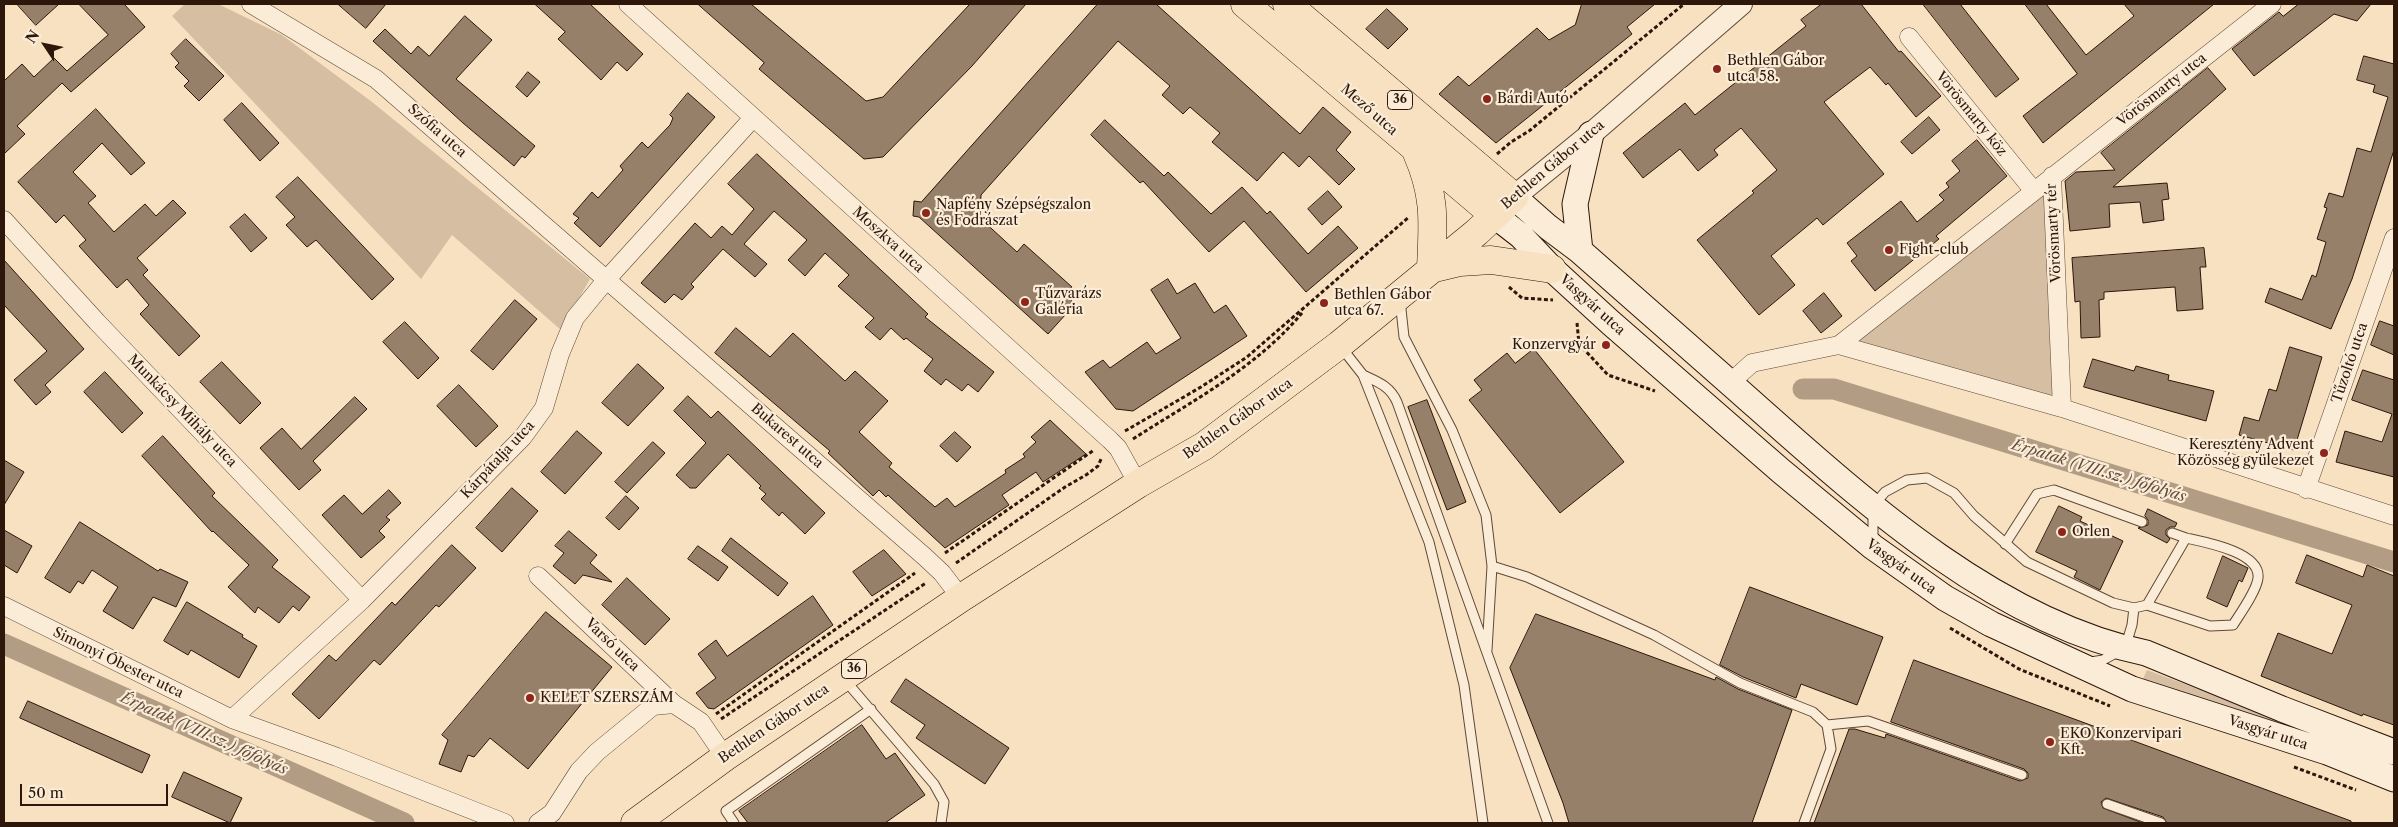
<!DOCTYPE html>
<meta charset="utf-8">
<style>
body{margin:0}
#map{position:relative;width:2398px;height:827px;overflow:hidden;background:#f7e1c1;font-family:"Libre Caslon Text",serif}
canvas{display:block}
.frame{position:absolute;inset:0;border:5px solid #2d160a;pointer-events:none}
.north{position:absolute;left:20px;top:20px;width:50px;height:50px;-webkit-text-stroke:4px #faecd7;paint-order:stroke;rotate:304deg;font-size:14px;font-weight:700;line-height:20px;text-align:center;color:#2d160a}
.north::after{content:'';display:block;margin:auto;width:18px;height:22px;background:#2d160a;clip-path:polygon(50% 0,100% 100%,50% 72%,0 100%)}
.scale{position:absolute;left:20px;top:784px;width:148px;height:22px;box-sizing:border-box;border:2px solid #2d160a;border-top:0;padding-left:6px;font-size:15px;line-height:18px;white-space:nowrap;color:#2d160a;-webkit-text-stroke:4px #faecd7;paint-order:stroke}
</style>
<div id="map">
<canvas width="2398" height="827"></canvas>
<div class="frame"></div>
<div class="north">N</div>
<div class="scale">50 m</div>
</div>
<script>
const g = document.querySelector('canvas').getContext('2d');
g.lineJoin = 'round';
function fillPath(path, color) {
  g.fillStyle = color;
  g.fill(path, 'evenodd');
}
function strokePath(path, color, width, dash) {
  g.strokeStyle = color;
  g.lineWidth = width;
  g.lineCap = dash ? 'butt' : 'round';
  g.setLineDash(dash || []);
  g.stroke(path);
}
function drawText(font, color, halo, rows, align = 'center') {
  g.font = font + ' "Libre Caslon Text",serif';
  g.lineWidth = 4.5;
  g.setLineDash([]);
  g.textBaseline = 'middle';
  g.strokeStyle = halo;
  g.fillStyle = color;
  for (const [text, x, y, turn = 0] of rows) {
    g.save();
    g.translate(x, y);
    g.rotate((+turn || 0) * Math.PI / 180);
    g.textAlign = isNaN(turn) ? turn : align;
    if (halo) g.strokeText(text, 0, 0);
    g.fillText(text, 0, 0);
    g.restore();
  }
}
fillPath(new Path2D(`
 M185 4H218L282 35 372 102 590 279 561 330 452 235 421 279 172 16Z
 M2052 176 2062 408 1839 345Z
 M2147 670 2394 762V766L2143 679Z`), '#d5bea2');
strokePath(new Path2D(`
 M1803 389H1834L2394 562
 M4 644 404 823`), '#b29c83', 21);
const building = new Path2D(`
 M17 4H59L36 25Z
 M79 4H124L145 27 71 92 62 83 17 126 25 134 4 154V81L22 64 34 77 54 58 67 71 108 35Z
 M338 4H386L366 28Z
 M535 4H590L643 54 627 71 617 62 601 80 558 39 565 32Z
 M698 4H751L866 101 883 97 970 4H1026L972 66 883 157 864 159 759 69 764 63Z
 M1098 4H1156L1300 134 1323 107 1351 132 1336 150 1355 169 1339 185 1309 156 1299 167 1283 152 1257 181 1212 142 1220 133 1190 107 1183 114 1162 95 1170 86 1118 41 981 195 980 218 1017 252 1024 244 1072 287 1065 295 1075 304 1048 334 919 217 913 216 914 201 921 202Z
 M1582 4H1655L1627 27 1632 34 1496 143 1439 94 1458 76 1469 86 1537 28 1549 40 1575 25Z
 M1822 4H1861L1899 52 1901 51 1941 96 1916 117 1888 83 1886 85 1870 67 1824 102 1884 174 1823 225 1817 218 1771 256 1795 285 1759 315 1697 240 1754 193 1752 191 1777 170 1741 128 1714 150 1718 155 1698 171 1680 149 1643 178 1623 153 1685 103 1695 115 1806 26 1801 20Z
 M1923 4H1960L2019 79 1996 97Z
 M2025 4H2046L2086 55 2134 16 2124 4H2214L2043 143 2023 116 2077 74Z
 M2299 4H2371L2357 21 2334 14 2254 76 2232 49 2279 12 2283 16Z
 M1387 9 1408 29 1388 49 1366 29Z
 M465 16 492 40 456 79 535 146 525 158 522 156 514 166 463 123 373 41 385 29 411 54 418 46 429 56Z
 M186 39 224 76 199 101 184 86 189 81 175 67 179 63 171 54Z
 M2364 56 2394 64V150L2352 279 2331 329 2265 302 2270 288 2302 300 2312 275 2316 277 2326 242 2317 239 2327 208 2324 207 2329 193 2343 197 2357 148 2371 152 2388 97 2373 92 2375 85 2357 80Z
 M2208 68 2226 89 2113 187 2167 183 2169 199 2162 200 2164 220 2143 223 2140 202 2109 204 2110 227 2070 231 2065 181 2076 172 2115 170 2101 153Z
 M528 72 540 82 527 97 516 87Z
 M688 93 715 117 600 247 574 223 579 218 573 214 592 192 598 198 623 170 620 166 642 142 648 148 670 125 673 118 670 115Z
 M242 103 279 143 260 161 224 120Z
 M96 109 145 163 131 175 102 143 73 172 96 196 88 203 114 232 145 204 156 216 173 200 186 213 137 258 148 270 143 275 200 336 179 356 140 314 149 305 127 279 117 288 79 246 86 240 64 215 56 223 18 182Z
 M1929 117 1940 130 1912 154 1901 142Z
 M1105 120 1164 176 1168 172 1211 214 1242 187 1267 214 1270 211 1308 254 1338 226 1358 248 1306 292 1244 221 1209 252 1143 181 1140 183 1091 135Z
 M1977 140 2007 176 1936 236 1939 239 1875 291 1851 261 1857 256 1847 243 1901 201 1917 222 1944 200 1939 195 1949 187 1946 183 1960 171 1952 161Z
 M757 154 928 314 925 317 994 372 978 392 968 384 962 391 946 379 941 385 924 371 933 359 906 338 904 340 891 328 880 340 865 327 874 318 838 286 849 275 825 253 805 276 788 260 807 240 774 211 744 244 767 264 755 277 723 249 691 284 694 287 682 300 674 294 665 303 641 283 695 223 711 238 722 226 732 235 754 209 728 184Z
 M298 177 394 279 372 300 316 240 307 247 286 225 295 217 276 197Z
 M1328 191 1342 207 1322 225 1308 209Z
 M245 214 267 238 251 252 230 227Z
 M2204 248 2206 267H2200L2203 309 2177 311 2175 287 2104 292V299L2099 300 2100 337 2081 338 2080 301 2075 302 2072 258Z
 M4 260 84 349 45 385 51 392 36 405 14 380 47 351 4 305Z
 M1168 279 1177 294 1195 283 1214 313 1226 305 1247 336 1133 411 1116 409 1085 372 1103 360 1110 368 1147 342 1156 354 1181 338 1151 290Z
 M1824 293 1842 316 1821 333 1803 311Z
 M515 300 537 319 493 370 471 351Z
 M2380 321 2394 326V355L2371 345Z
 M405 322 439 358 418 379 383 342Z
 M736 328 770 357 793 333 845 381 855 371 888 401 859 432 892 463 889 467 935 507 947 498 955 507 1006 473 1005 470 1025 457 1023 454 1036 442 1031 437 1050 420 1086 454 1043 482 1036 472 1002 495 1009 505 945 548 888 495 886 497 879 490 873 496 828 453 830 451 715 353Z
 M2290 347 2322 357 2294 450 2239 435 2244 417 2259 421 2269 389 2276 391Z
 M1534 349 1624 462 1560 513 1469 400 1482 390 1474 380 1507 353 1515 363Z
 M2093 359 2134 371 2136 366 2169 375 2168 380 2214 391 2206 421 2084 387Z
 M222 362 261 403 240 424 200 382Z
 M638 364 664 388 628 426 602 403Z
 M2363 370 2394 380V477L2336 462 2345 431 2382 442 2392 414 2352 400Z
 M105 372 143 413 122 433 84 392Z
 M459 385 498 426 476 447 437 406Z
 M688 396 711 418 718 411 825 513 805 534 782 512 779 516 761 499 766 494 759 488 761 486 728 454 696 488H690L676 475 706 443 674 411Z
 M355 397 367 409 313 461 321 470 299 490 260 448 282 428 301 449Z
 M1427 400 1466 502 1447 510 1408 407Z
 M577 431 602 453 565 494 541 472Z
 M955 432 971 447 957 462 940 446Z
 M163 436 215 493 212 496 278 560 272 567 310 597 299 611 293 606 279 623 258 607 255 613 228 587 249 565 213 531 212 532 142 456Z
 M653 442 665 453 627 493 615 482Z
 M4 460 24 472 4 505Z
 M512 488 538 511 502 552 476 528Z
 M389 490 401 503 386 517 390 520 379 531 385 537 361 558 322 515 344 495 362 514Z
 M626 496 639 508 619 530 606 518Z
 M2059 506 2082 517 2080 521 2123 541 2100 590 2074 577 2077 571 2036 552Z
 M2148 509 2177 523 2175 527H2170L2166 530V535L2170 539 2167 543 2138 528 2148 525V520L2145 516Z
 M80 522 158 571 160 569 188 582 176 607 153 597 133 629 103 611 118 587 92 570 83 584 78 581 70 593 45 578Z
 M4 530 32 546 17 573 4 565Z
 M569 531 597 555 590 563 612 582 583 575 575 584 553 566 564 553 555 546Z
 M731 538 788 583 778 596 722 551Z
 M452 545 476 568 439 607 436 605 380 665 374 660 319 719 292 694 329 655 336 661 392 602 395 605Z
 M698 546 728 567 718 581 688 559Z
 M884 550 906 574 872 596 853 572Z
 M2307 555 2363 577 2367 565 2394 576V725L2363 714 2362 716 2261 676 2278 633 2332 654 2352 605 2296 583Z
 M2223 556 2248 568 2242 582 2239 580 2227 607 2207 598Z
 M627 578 670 619 645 645 602 605Z
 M1750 587 1883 637 1857 705 1801 684 1796 698 1743 677 1720 665Z
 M813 596 833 625 714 709 708 708 696 693 716 678 698 654 716 640 727 656Z
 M187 602 243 635 242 637 257 646 239 678 191 650 188 655 164 641Z
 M546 612 612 667 528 769 490 738 474 757 468 755 461 772 439 764 448 740 442 735Z
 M1536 614 1715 680 1716 677 1738 689 1792 710 1752 823H1569L1563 803 1510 668Z
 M1914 660 2351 821V823H2167L2163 817 2106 798 2101 802 2103 808 2143 823H1814L1849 729H1855L1885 738 1886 734 2020 781 2028 778V773L2024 769 1891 722Z
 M906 679 1009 748 985 784 916 738 925 725 891 702Z
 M28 701 150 755 142 773 20 718Z
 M862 725 886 759 895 753 925 795 885 823H748L739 811Z
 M184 772 242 798 230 823 172 797Z`);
fillPath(building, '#968069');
strokePath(building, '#2d160a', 1);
const service = new Path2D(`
 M1400 300 1404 337 1452 430 1486 515 1492 566 1487 650
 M1341 347 1363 375 1429 542 1464 685 1483 823
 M1363 375C1378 382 1390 386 1397 402L1548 823
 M1873 541V506L1885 492 1907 480 1927 478 1954 493 1974 516 2027 562 2113 603 2134 608 2147 605 2186 538 2172 533
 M2005 544 2037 494 2054 490 2142 522
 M1492 566 1527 577 1654 635 1740 683 1813 712 1827 725 1831 749 1804 823
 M2147 605 2210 626 2233 625C2240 614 2257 590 2258 578 2261 552 2204 542 2186 538
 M2091 662 2103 660 2125 648 2132 625 2134 608
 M844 679 934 784 944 802 941 823
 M1827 725 1868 721 2022 775
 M2107 804 2161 823
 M734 823 726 811 871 709`);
const minor = new Path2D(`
 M251 4 376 79 925 557 942 573 961 598
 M628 4 1110 440 1118 448 1138 484
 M1909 37 2033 190
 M2052 176 2062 408
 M4 220 97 322 362 600
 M1839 345 2062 408 2394 516
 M1730 383 1752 363 1839 345 2272 4
 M2306 489 2394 238
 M538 576 674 704 701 722 725 757
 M4 606 232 719 337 757 505 823
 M232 719 362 600 523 437 544 408 560 354 575 318 607 279 753 118
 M538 823 552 813 579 771 597 752 653 706 674 704`);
const tertiary = new Path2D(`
 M1514 197 1591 134 1741 4`);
const secondary = new Path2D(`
 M1514 197 1548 227 1580 251C1630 295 1680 339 1730 383 1848 487 1987 620 2146 653L2282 709 2394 752
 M1494 215 1521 236 1552 269 1611 323 1781 471 1873 547 1945 598 1991 624 2132 689 2327 752 2394 779
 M1580 251 1575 204 1591 134`);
const primary = new Path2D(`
 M1245 4 1494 215
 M1417 153C1436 196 1433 223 1431 268
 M1435 268 1460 262 1491 260 1552 269
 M635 823 725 757 961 598 1138 484 1204 446 1339 345 1477 232 1514 197 1287 4`);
strokePath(service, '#604938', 11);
strokePath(minor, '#604938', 19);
strokePath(tertiary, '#604938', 24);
strokePath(secondary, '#2d160a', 27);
strokePath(primary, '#2d160a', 29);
strokePath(new Path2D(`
 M1497 154 1511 142 1529 131 1684 4
 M1509 287 1522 298 1553 300
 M1577 323 1579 344 1608 375 1655 391
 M1125 431 1201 387 1247 357 1409 217
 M1133 439C1192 401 1256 368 1302 313
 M945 553 1094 450
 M956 563 1065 487 1086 475 1098 466 1102 457
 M1950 628 2019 669 2110 706
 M716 714 915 573
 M721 719 926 583
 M2294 767 2356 790`), '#2d160a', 3, [4, 2.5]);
strokePath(service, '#faecd7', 9);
strokePath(minor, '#faecd7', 18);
strokePath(tertiary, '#faecd7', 22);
strokePath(secondary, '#faecd7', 25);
strokePath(primary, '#f7e1c1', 28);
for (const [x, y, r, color] of [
 [1717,69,5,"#8f2418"],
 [1487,99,5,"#8f2418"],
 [926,213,5,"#8f2418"],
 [1889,250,5,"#8f2418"],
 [1025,302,5,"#8f2418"],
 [1324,303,5,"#8f2418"],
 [1606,345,5,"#8f2418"],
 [2324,453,5,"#8f2418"],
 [2062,532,5,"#8f2418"],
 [530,698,5,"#8f2418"],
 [2050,742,5,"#8f2418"]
]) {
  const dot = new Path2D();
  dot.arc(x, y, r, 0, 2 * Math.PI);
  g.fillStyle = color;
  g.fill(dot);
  strokePath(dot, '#faecd7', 2);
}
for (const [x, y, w] of [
 [1400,100,25],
 [854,669,25]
]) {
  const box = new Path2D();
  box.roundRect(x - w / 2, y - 9.5, w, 19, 4);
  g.fillStyle = '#faecd7';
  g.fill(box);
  strokePath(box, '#2d160a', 1);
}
drawText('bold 12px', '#2d160a', null, [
 ["36",1400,100],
 ["36",854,669]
]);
drawText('14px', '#2d160a', '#faecd7', [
 ["Bethlen Gábor",1727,61],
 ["utca 58.",1727,77],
 ["Bárdi Autó",1497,99],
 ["Napfény Szépségszalon",936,205],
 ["és Fodrászat",936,221],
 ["Fight-club",1899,250],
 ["Tűzvarázs",1035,294],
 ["Galéria",1035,310],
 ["Bethlen Gábor",1334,295],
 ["utca 67.",1334,311],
 ["Konzervgyár",1596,345,"right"],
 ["Keresztény Advent",2314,445,"right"],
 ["Közösség gyülekezet",2314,461,"right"],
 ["Orlen",2072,532],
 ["KELET SZERSZÁM",540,698],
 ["EKO Konzervipari",2060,734],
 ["Kft.",2060,750]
], 'left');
drawText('14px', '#2d160a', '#faecd7', [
 ["Vörösmarty utca",2162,90,-38],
 ["Mező utca",1369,110,41],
 ["Vörösmarty köz",1971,114,51],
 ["Szófia utca",437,131,41],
 ["Bethlen Gábor utca",1553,165,-40],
 ["Vörösmarty tér",2054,233,-93],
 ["Moszkva utca",888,240,42],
 ["Vasgyár utca",1592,305,42],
 ["Tűzoltó utca",2350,363,-71],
 ["Munkácsy Mihály utca",182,411,46],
 ["Bethlen Gábor utca",1238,419,-35],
 ["Bukarest utca",787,436,41],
 ["Kárpátalja utca",498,460,-47],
 ["Vasgyár utca",1901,567,36],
 ["Varsó utca",612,645,44],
 ["Simonyi Óbester utca",118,663,26],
 ["Bethlen Gábor utca",774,724,-34],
 ["Vasgyár utca",2268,733,18]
]);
drawText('italic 15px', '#624c3a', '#faecd7', [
 ["Érpatak (VIII.sz.) főfolyás",2099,471,17],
 ["Érpatak (VIII.sz.) főfolyás",204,734,24]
]);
</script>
